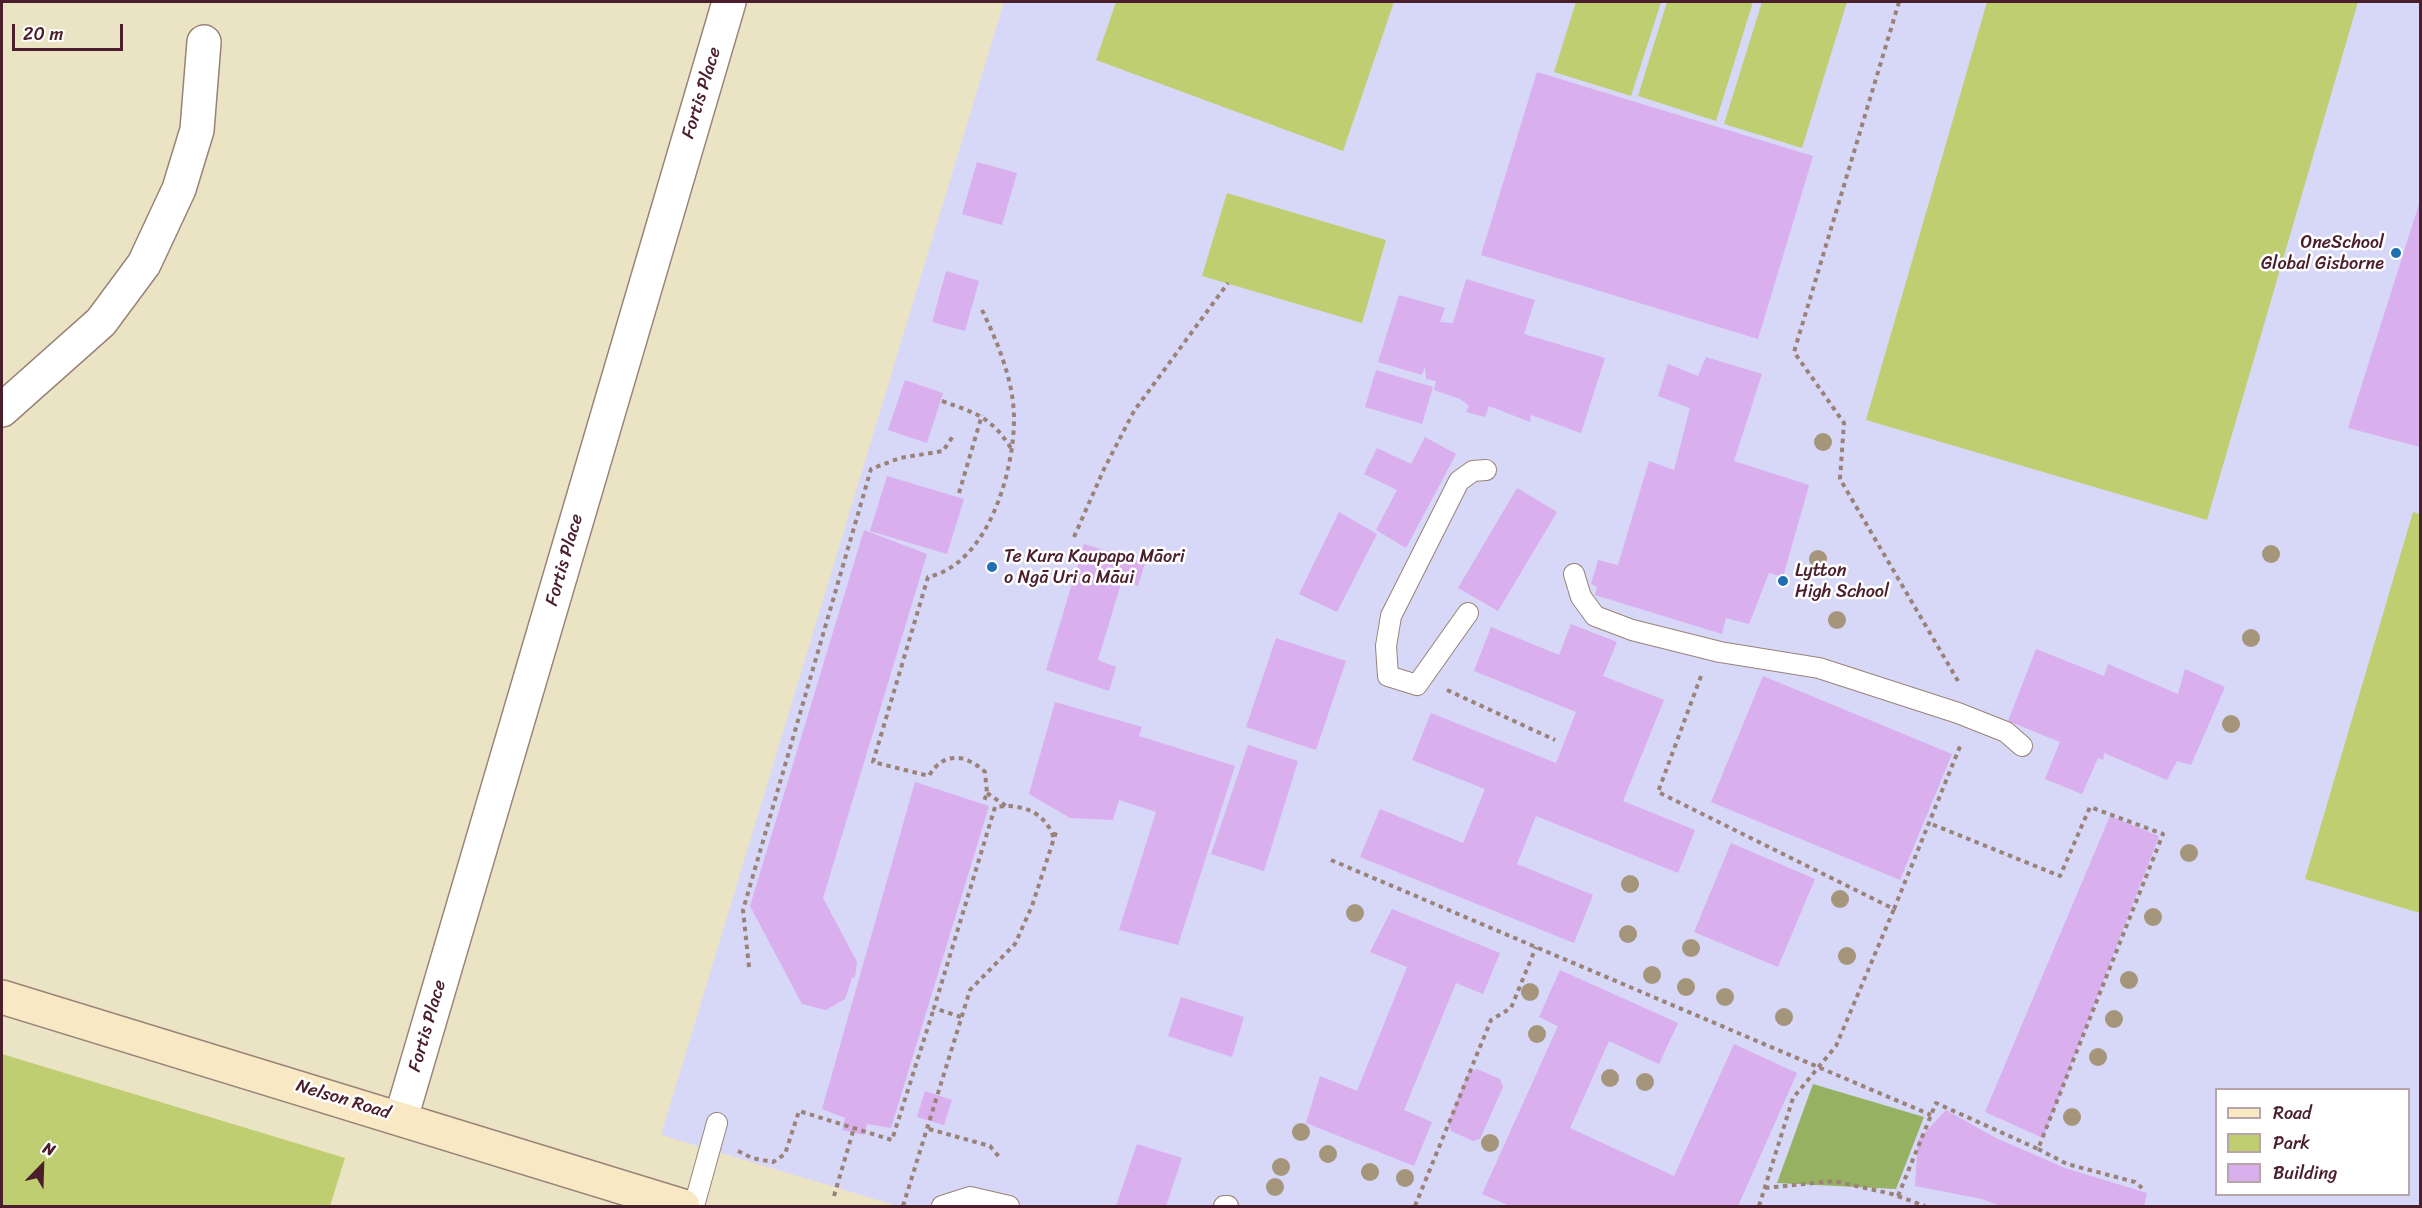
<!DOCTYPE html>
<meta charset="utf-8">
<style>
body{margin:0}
#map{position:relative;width:2422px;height:1208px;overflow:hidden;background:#eae4c4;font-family:Sriracha,sans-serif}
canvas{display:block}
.frame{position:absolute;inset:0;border:3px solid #4a1f2b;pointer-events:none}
.legend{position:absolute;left:2215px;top:1088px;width:195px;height:108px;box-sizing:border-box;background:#fff;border:2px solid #b7a5aa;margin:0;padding:8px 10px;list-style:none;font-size:18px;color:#4a1f2b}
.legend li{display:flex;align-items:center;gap:12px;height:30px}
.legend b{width:30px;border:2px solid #b7a5aa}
.north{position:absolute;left:12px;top:1136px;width:60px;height:60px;-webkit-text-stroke:4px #fff;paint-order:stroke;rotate:23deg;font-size:16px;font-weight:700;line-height:24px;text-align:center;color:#4a1f2b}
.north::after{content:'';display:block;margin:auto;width:21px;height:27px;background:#4a1f2b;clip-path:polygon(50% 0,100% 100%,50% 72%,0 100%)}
.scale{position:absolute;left:12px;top:24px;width:111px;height:27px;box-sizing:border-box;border:3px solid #4a1f2b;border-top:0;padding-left:8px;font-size:18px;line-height:21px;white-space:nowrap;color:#4a1f2b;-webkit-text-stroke:4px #fff;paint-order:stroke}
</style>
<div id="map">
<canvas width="2422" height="1208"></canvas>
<div class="frame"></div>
<ul class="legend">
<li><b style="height:8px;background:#f8e8c3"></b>Road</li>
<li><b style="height:16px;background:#bfce70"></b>Park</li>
<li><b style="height:16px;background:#daafee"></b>Building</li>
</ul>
<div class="north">N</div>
<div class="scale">20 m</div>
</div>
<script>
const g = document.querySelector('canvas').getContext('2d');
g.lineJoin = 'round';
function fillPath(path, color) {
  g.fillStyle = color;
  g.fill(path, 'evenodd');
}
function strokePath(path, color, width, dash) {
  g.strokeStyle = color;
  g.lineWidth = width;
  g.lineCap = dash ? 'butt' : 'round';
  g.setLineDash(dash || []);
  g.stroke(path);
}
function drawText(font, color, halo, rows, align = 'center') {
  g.font = font + ' Sriracha,sans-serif';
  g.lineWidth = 5;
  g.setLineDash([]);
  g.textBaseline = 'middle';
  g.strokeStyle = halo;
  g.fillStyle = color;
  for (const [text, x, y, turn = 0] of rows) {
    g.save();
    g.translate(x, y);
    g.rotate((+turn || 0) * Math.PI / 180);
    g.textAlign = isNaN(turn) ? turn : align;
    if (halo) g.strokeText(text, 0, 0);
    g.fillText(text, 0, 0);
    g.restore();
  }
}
fillPath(new Path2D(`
 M1004 2H2420V1206H898L661 1135ZM2216 1090H2408V1194H2216Z`), '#d7d7f8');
fillPath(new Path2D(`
 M1116 2H1394L1343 151 1096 60Z
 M1576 2H1661L1631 96 1554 72Z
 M1667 2H1753L1716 121 1638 96Z
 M1762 2H1847L1802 148 1724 124Z
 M1987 2H2358L2207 520 1866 420Z
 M1227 193 1386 240 1362 323 1202 276Z
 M2413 512 2420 514V913L2305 879Z
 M2 1054 345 1158 330 1206H2Z`), '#bfce70');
fillPath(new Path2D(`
 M1813 1084 1924 1117 1896 1189 1777 1183Z`), '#97b162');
fillPath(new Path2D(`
 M1537 72 1813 156 1758 339 1481 255Z
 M977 162 1017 173 1002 225 962 214Z
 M2420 201V447L2348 428Z
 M946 271 979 281 965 331 932 322Z
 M1466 279 1535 300 1524 334 1605 358 1581 433 1531 415 1530 422 1489 406 1485 417 1466 412 1469 406 1460 399 1434 390 1436 381 1426 379 1425 366 1422 375 1378 362 1399 295 1445 308 1440 322 1453 323Z
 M1706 357 1762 374 1734 461 1809 485 1783 577 1769 573 1749 624 1726 618 1722 634 1595 595 1597 587 1591 584 1598 560 1618 565 1649 461 1674 470 1690 408 1658 396 1668 364 1698 376Z
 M1376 370 1433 387 1422 424 1365 407Z
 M905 380 943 393 927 443 888 430Z
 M1425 437 1456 454 1406 548 1376 530 1397 490 1364 474 1377 448 1411 464Z
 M887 476 964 499 947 554 870 531Z
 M1517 488 1557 512 1498 611 1458 588Z
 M1339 512 1377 534 1337 612 1299 594Z
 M864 530 927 554 823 898 857 962 855 977 852 978 845 999 826 1010 802 1004 750 906Z
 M1084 544 1145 563 1138 586 1122 580 1098 660 1116 667 1109 691 1046 670Z
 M1571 624 1617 642 1603 676 1664 700 1623 801 1695 830 1678 873 1536 816 1517 864 1593 895 1574 943 1360 857 1380 809 1463 843 1485 789 1412 760 1431 713 1556 763 1576 712 1474 671 1491 627 1559 655Z
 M1276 638 1346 661 1316 750 1246 727Z
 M2036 649 2104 676 2108 664 2178 694 2185 669 2225 687 2191 765 2177 761 2167 780 2104 753 2103 760 2098 758 2082 794 2045 779 2060 742 2008 721Z
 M1763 676 1952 754 1900 880 1711 802Z
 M1055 702 1142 727 1139 736 1235 766 1178 945 1119 930 1156 812 1119 800 1113 820 1070 818 1029 794Z
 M1248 745 1298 761 1264 871 1211 854Z
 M915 782 989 806 891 1128 867 1124 864 1135 842 1130 845 1118 822 1109Z
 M2110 816 2159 836 2043 1138 1985 1112Z
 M1731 843 1815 879 1778 967 1694 932Z
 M1392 909 1500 953 1483 994 1456 983 1404 1110 1432 1122 1414 1166 1306 1123 1320 1076 1357 1091 1407 967 1370 952Z
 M1560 970 1678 1023 1659 1064 1609 1041 1570 1128 1674 1176 1734 1044 1797 1073 1738 1206H1510L1482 1194 1558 1026 1539 1017Z
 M1181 997 1244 1017 1232 1057 1168 1036Z
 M1477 1069 1500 1079 1503 1087 1480 1139 1473 1141 1451 1131 1448 1123 1468 1073Z
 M925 1091 952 1100 944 1125 917 1117Z
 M1946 1110 1996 1138 2065 1168 2147 1193 2144 1206H2000L1982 1199 1915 1186 1918 1140Z
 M1137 1144 1182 1158 1166 1206H1116Z`), '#daafee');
const lane = new Path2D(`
 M1574 574 1581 597 1595 616 1632 630 1720 652 1819 668 1958 713 2006 732 2022 746
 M1468 613 1417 685 1388 676 1386 646 1391 616 1459 481 1473 471 1486 470
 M694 1206 717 1123
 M942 1206 970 1197 1009 1206
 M1224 1206H1228`);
const street = new Path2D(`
 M2 410 101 322 144 264 179 189 197 130 204 42
 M401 1118 729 2`);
const secondary = new Path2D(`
 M2 997 683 1206`);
strokePath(lane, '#9a8278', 22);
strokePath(street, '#9a8278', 36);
strokePath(secondary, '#9a8278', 36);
strokePath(new Path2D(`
 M1899 2 1794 352 1844 423 1840 479 1958 681
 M982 310C998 343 1014 382 1014 419 1014 472 988 564 928 577L873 762 929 776C943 751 966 754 985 772L987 793 984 801
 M942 401C976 413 991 417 1011 448
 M959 493 982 415
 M1074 537 1104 469 1134 411 1228 283
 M1701 676 1658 792 1894 909 1961 744
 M1447 690 1555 740
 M987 793 1006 806
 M1331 860 1931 1115
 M749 967 743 910 871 469 900 458 943 451 953 436
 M961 1017 934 1008 995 807C1022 803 1046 812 1054 839
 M929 1129 990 1146 1000 1158
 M2038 1149 2067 1164 2135 1182 2142 1188
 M738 1151 752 1158 773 1162 785 1154 799 1111 892 1140 934 1008
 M1765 1188 1834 1181 1892 1194 1925 1206
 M834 1196 854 1128
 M1898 1196 1936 1103 2038 1149 2163 834 2090 807 2060 876 1929 823
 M903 1206 970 990 1015 944 1032 906 1057 829
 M1415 1206 1491 1020 1511 1008 1536 947
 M1759 1206 1793 1098 1836 1046 1894 909`), '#9a8278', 4, [4.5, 4.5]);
strokePath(lane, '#fff', 20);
strokePath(street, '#fff', 33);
strokePath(secondary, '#f8e8c3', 33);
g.fillStyle = '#a5957b';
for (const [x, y] of [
 [1823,442],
 [2271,554],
 [1818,559],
 [1837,620],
 [2251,638],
 [2231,724],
 [2189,853],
 [1630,884],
 [1840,899],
 [1355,913],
 [2153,917],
 [1628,934],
 [1691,948],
 [1847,956],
 [1652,975],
 [2129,980],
 [1686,987],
 [1530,992],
 [1725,997],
 [1784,1017],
 [2114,1019],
 [1537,1034],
 [2098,1057],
 [1610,1078],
 [1645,1082],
 [2072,1117],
 [1301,1132],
 [1490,1143],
 [1328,1154],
 [1281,1167],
 [1370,1172],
 [1405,1178],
 [1275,1187]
]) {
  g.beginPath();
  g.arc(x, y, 9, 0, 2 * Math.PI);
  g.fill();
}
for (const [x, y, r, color] of [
 [2396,253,6,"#1f6fb2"],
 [992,567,6,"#1f6fb2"],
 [1783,581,6,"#1f6fb2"]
]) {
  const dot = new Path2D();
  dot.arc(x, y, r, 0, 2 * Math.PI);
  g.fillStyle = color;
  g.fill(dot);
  strokePath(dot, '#fff', 2);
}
drawText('18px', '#4a1f2b', '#fff', [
 ["Fortis Place",702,93,-73],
 ["Fortis Place",565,560,-74],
 ["Fortis Place",428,1026,-74],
 ["Nelson Road",343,1100,17]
]);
drawText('18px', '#4a1f2b', '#fff', [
 ["OneSchool",2384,243,"right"],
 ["Global Gisborne",2384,264,"right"],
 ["Te Kura Kaupapa Māori",1004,557],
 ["o Ngā Uri a Māui",1004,578],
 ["Lytton",1795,571],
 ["High School",1795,592]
], 'left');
</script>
